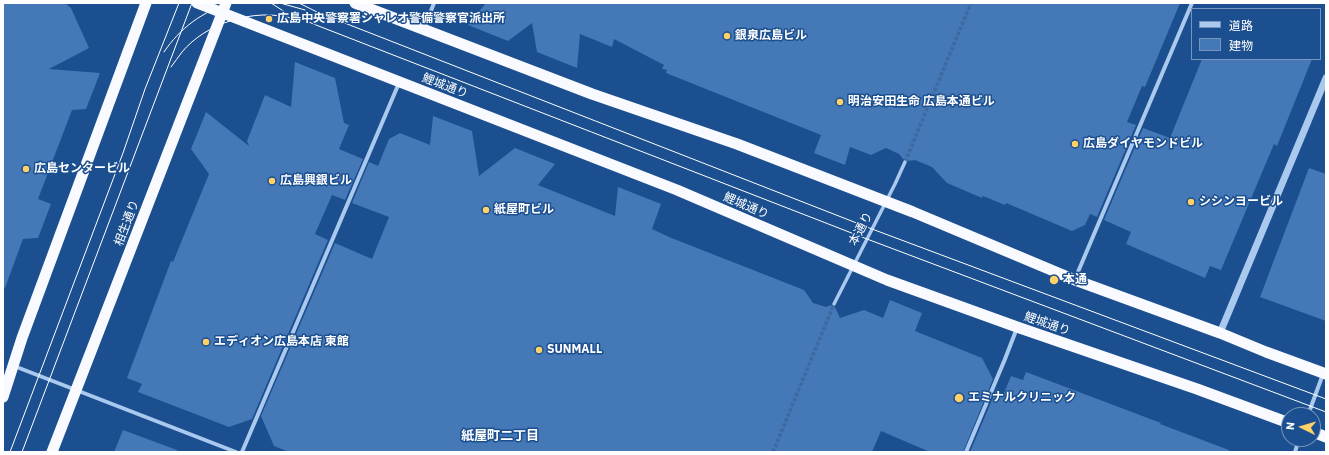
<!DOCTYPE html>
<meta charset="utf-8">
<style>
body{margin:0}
#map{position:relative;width:1329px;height:455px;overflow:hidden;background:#1b4f8f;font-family:"IBM Plex Sans","Noto Sans JP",sans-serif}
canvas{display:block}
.frame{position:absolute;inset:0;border:4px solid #fff;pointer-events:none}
.legend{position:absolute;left:1191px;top:8px;width:130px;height:52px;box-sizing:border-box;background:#1b4f8f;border:1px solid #7695bc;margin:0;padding:5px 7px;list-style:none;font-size:12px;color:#fff}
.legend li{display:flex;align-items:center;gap:8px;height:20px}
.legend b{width:20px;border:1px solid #7695bc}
.north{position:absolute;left:1281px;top:407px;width:40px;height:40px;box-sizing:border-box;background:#1b4f8f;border:1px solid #7695bc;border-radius:50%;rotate:275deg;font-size:11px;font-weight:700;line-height:16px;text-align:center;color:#fff}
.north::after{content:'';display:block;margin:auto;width:14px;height:18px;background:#ffd166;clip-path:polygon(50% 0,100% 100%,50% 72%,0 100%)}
</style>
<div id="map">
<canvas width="1329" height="455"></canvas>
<div class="frame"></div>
<ul class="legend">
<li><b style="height:5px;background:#a9c9ee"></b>道路</li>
<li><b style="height:11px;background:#4478b7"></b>建物</li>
</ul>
<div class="north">N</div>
</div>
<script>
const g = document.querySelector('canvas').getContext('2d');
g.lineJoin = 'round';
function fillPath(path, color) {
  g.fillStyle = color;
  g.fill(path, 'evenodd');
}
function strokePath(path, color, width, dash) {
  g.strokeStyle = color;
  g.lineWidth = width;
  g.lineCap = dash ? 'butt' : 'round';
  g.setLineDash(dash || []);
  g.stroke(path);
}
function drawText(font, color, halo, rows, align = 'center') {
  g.font = font + ' "IBM Plex Sans","Noto Sans JP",sans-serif';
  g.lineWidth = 3;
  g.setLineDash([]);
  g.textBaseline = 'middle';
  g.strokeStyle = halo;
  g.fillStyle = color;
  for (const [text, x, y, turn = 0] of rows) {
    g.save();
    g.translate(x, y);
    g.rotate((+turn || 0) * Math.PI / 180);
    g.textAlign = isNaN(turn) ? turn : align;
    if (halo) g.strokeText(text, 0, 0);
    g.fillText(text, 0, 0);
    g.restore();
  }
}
fillPath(new Path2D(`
 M3 3H65L71 8 89 48 49 69 100 73 86 109 72 110 38 199 51 204 38 238 23 239 5 288 3 287Z
 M486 3H1180L1145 87 1142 86 1127 122 1136 125 1097 217 1090 214 1085 225 1072 231 1006 203 1005 205 983 196 982 198 947 183 932 167 915 160 908 161 906 159H903L899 154 886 148 871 155 850 147 845 165 814 153 821 135 666 73 667 70 662 69 664 65 614 39 612 47 580 34 577 68 537 52 532 23 508 41 468 25Z
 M1202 59H1312L1277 146 1274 144 1221 270 1210 266 1205 278 1126 244 1131 232 1104 220 1143 128 1170 138Z
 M295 62 335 78 344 123 349 125 339 149 363 159 345 200 332 195 315 234 328 240 252 419 229 427 138 392 142 384 127 378 171 261 173 262 209 174 191 149 206 112 249 146 247 141 265 95 291 107Z
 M433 116 472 131 479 176 515 148 555 164 538 185 615 216 618 187 661 204 652 229 669 237 804 290 813 303 826 307 831 305 835 307 840 318 864 310 883 318 890 300 922 313 915 331 982 358 993 379 963 452H930L881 431 872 452H289L274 446 261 416 335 243 372 259 389 217 352 203 369 162 378 166 389 139 400 133 430 145Z
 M1309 168 1326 174V321L1260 297Z
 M1026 372 1161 423 1160 424 1229 450 1228 452H970L997 388 1002 398 1011 376 1023 380Z
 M123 430 177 450V452H114Z`), '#4478b7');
strokePath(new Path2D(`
 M905 162 971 3
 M773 452 834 304`), '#3d69a0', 3.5, [3.5, 2]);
strokePath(new Path2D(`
 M834 304 895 184 905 162`), '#a9c9ee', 3.5);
strokePath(new Path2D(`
 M424 29 434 3
 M1075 279 1192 3
 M14 366 236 452
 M1308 415 1323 374
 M242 452 399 83
 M966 452 1005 359 1017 328
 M1295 452 1299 439`), '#a9c9ee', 4);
strokePath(new Path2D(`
 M1220 333 1326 78`), '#a9c9ee', 7);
strokePath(new Path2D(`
 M197 3 677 190 887 280 1017 327 1197 389 1289 423
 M355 3 592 94 737 144 913 212 1075 280 1220 333 1266 352 1326 374
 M3 397 22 338 146 3
 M1313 432 1326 437
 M52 452 226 3`), '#f8faff', 11);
strokePath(new Path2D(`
 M271 3 285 12 316 25 867 239 1326 412
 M280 3 305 10
 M299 3 319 13 872 229 1326 399
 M164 52C180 28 203 11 231 3
 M171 67C175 62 178 57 182 52 206 23 254 8 291 18
 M10 452 123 153 145 89 179 3
 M22 452 192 3`), '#fff', 1);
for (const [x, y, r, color] of [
 [269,19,4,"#ffd166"],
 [727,36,4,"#ffd166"],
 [840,102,4,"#ffd166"],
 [1075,144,4,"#ffd166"],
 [26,169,4,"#ffd166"],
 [272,181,4,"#ffd166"],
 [1191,202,4,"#ffd166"],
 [486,210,4,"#ffd166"],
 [1054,280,5,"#ffd166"],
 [206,342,4,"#ffd166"],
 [539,350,4,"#ffd166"],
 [959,398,5,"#ffd166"]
]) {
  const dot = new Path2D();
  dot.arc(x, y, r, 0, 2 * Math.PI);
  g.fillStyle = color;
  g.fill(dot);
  strokePath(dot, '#1b4f8f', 1.5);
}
drawText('bold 12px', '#fff', '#1b4f8f', [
 ["広島中央警察署シャレオ警備警察官派出所",277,19],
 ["銀泉広島ビル",735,36],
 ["明治安田生命 広島本通ビル",848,102],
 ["広島ダイヤモンドビル",1083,144],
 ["広島センタービル",34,169],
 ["広島興銀ビル",280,181],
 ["シシンヨービル",1199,202],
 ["紙屋町ビル",494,210],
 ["本通",1063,280],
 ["エディオン広島本店 東館",214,342],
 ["SUNMALL",547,350],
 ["エミナルクリニック",968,398]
], 'left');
drawText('12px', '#fff', '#1b4f8f', [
 ["鯉城通り",445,86,21],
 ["鯉城通り",746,206,23],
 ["相生通り",127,223,-69],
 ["本通り",861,229,-62],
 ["鯉城通り",1047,324,19]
]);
drawText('bold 13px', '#fff', '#1b4f8f', [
 ["紙屋町二丁目",500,436]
]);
</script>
